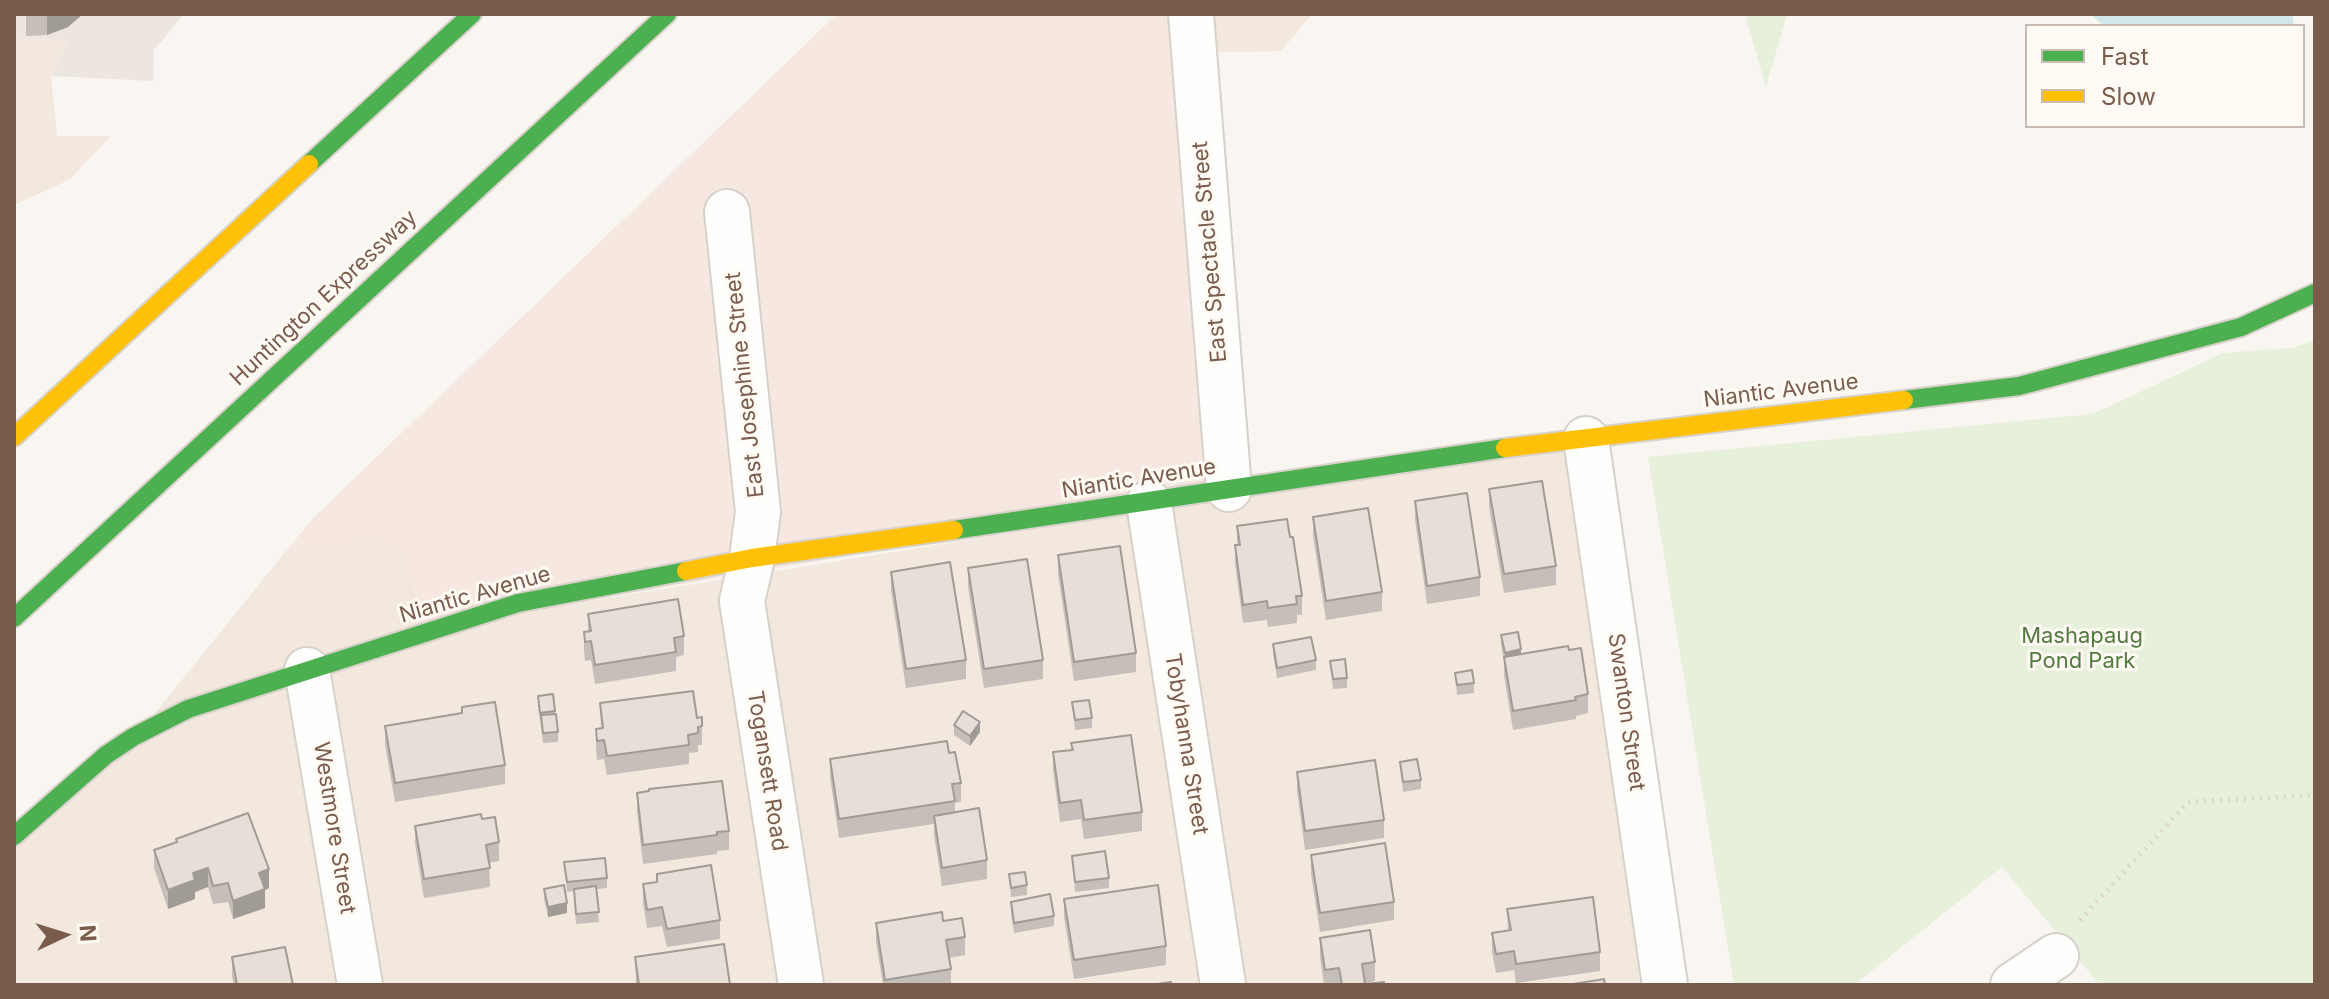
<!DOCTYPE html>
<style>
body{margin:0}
#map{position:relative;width:2329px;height:999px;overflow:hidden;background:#f9f5f0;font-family:Inter,sans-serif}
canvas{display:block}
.frame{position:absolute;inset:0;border:16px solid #7a5c4d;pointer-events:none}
.legend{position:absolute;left:2025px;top:24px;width:280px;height:104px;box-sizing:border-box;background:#fffaf3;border:2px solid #cabbb1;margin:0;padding:10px 14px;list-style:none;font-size:24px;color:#7a5c4d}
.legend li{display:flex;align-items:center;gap:16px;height:40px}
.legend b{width:40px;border:2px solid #cabbb1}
.north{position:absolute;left:24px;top:895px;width:80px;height:80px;-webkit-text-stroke:6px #fffaf3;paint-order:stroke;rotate:86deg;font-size:22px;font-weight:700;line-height:32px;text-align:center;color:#7a5c4d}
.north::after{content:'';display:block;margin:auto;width:28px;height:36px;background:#7a5c4d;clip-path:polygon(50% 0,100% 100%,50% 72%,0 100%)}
</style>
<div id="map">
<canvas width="2329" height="999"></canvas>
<div class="frame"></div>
<ul class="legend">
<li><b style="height:10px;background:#4caf50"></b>Fast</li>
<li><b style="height:10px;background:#ffc107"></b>Slow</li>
</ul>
<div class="north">N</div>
</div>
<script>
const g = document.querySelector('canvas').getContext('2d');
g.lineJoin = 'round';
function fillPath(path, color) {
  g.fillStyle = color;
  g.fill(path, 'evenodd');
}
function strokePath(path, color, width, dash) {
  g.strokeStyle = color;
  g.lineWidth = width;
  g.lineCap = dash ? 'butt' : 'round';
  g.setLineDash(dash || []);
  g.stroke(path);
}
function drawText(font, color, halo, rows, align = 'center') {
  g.font = font + ' Inter,sans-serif';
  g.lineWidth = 6;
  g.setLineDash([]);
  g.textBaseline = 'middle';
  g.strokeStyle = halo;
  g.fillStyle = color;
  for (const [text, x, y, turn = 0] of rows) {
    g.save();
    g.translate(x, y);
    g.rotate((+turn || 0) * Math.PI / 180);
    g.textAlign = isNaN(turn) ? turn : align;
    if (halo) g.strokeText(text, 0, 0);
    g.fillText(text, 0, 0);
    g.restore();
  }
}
fillPath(new Path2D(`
 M1190 14H1312L1281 51 1193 53Z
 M14 39 68 40 51 76 57 136H111L69 180 14 205Z
 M1576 442 1669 985H14V830L129 745 287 550 290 553 375 540 397 544 428 627Z`), '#f2e8de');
fillPath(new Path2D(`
 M837 14H1190L1244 489 429 627 397 545 389 553 375 540 290 553 287 550 313 518Z`), '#f6e8e1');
fillPath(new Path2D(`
 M14 14H184L154 50 153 81 51 76 68 40 14 39Z`), '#ede5e0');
fillPath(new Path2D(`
 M1746 14H1787L1766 87 1747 22Z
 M2315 340V985H2100L2002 867 1854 985H1734L1648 457 2093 414 2223 353 2292 348Z`), '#e7f0db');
fillPath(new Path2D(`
 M2090 14H2292L2294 26H2104Z`), '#d0e8ea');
const street = new Path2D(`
 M1191 14 1229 489
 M727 212 758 512 752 558 742 601 801 985
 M1586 439 1665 985
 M1149 503 1223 985
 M307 670 360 985
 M2013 985 2056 956`);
const fast = new Path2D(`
 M309 164 472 14
 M1904 400 2019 386 2241 327 2315 293
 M954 530 1505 448
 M14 618 667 14
 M14 836 106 755 133 737 188 709 518 603 686 571`);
const slow = new Path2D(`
 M14 437 309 164
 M1505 448 1904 400
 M686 571 752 558 954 530`);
strokePath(street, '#d7d1cb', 48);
strokePath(fast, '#d9d2cb', 22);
strokePath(slow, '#d9d2cb', 22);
strokePath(new Path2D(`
 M2080 920 2188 802 2315 795`), '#dcd5d0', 5, [2, 6]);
strokePath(street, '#fefefd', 44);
strokePath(fast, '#4caf50', 18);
strokePath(slow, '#ffc107', 18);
fillPath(new Path2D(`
 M26 14H83L68 27 47 35 26 36Z
 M1489 489 1556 566V585L1504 593 1489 508Z
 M1415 501 1480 577V596L1427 604 1415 520Z
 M1313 517 1382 592V611L1326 620 1313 536Z
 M1237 526 1290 537 1302 596V615H1297V623L1268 627 1267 620 1243 623 1235 564V545H1237Z
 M1058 555 1136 653V672L1074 681 1058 574Z
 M968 568 1043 660V679L984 688 968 587Z
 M891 572 966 660V679L906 688 891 591Z
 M588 614 684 636V655L676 657V671L595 684 591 660 585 661 584 651V632L588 631Z
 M1501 635 1521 654 1569 650 1588 694V713L1576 716V719L1513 730 1504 676V660L1501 645Z
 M1273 644 1316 660V670L1277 678 1273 654Z
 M1330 661 1347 678V688L1333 689Z
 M1455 673 1474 683V693L1457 695Z
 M553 694 558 732V742L543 743 538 706V696Z
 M1072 702 1092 718V728L1075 730Z
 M600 703 697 718 702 726V745H698V752L689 753V764L607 775 604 759 597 760 596 747V729L601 728Z
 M954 725 980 732 970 746 954 735Z
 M385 726 505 765V784L395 802 385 745Z
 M1071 743 1142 812V831L1084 839 1081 819 1060 822 1053 771V752L1071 750Z
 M949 753 961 783V802L955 803V812L987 860V879L942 886 934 835V824L839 838 830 778V759Z
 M1400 762 1421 780V789L1403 792Z
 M1297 772 1384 820V838L1305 850 1297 791Z
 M637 793 729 831V850L717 851V854L643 864 637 812Z
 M482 819 499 842V861L489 863 490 887 424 898 415 844V826Z
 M176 839 269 888 265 890V908L233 919 228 902 213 904 208 887 195 892V899L168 909 154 868V850L176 842Z
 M1311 855 1394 902V920L1320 932 1311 874Z
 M1072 856 1109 878V888L1075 892Z
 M564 862 607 878V888L596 889 599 922 576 924 574 891 567 892Z
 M1009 874 1027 885V895L1011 897Z
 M643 884 720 920V939L667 947 662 926 647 928 643 903Z
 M544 889 567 913 548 917 544 899Z
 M1064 899 1166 946V965L1074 979 1064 917Z
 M1011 902 1054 916V926L1014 933 1011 912Z
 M1507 909 1600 952V971L1516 983 1514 970 1496 973 1492 952V933L1508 931Z
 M943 921 965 937V955L949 958 951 969V985H883L876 942V923Z
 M1320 938 1375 962V981L1365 983V984L1384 985H1324L1320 957Z
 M232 957 293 985H234L232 976Z
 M635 957 730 985H636Z`), '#c6bfb9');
fillPath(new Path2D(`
 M47 14H83L68 27 47 35Z
 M1521 649V659L1505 662V653Z
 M980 722V732L970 746V736Z
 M208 868V887L195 892V899L168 909V890L193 873Z
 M269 869V888L265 890V908L233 919V901L259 873Z
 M567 903V913L548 917V907Z`), '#a19b96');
const building = new Path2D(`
 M1542 481 1556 566 1504 574 1489 489Z
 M1467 493 1480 577 1427 586 1415 501Z
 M1368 508 1382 592 1326 601 1313 517Z
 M1287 519 1290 537H1293L1302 596H1296L1297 604 1268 608 1267 601 1243 605 1235 545H1240L1237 526Z
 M1120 546 1136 653 1074 662 1058 555Z
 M1027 559 1043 660 984 669 968 568Z
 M950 562 966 660 906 669 891 572Z
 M678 599 684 636 674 638 676 652 595 665 591 641 585 642 584 632 591 631 588 614Z
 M1518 632 1521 649 1505 653 1501 635Z
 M1311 637 1316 660 1277 668 1273 644Z
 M1568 646 1569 650 1581 648 1588 694 1575 697 1576 700 1513 711 1504 657Z
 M1345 659 1347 678 1333 679 1330 661Z
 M1472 670 1474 683 1457 685 1455 673Z
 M693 691 697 718 702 717V726L698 727V733L688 735 689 745 607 756 604 740 597 741 596 729 603 728 600 703Z
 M553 694 555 711 540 713 538 696Z
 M1089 700 1092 718 1075 720 1072 702Z
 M495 702 505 765 395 783 385 726 462 713V707Z
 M963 711 980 722 970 736 954 725Z
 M556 714 558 732 543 733 541 715Z
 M1131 735 1142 812 1084 820 1081 800 1060 803 1053 752 1073 750 1071 743Z
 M947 741 949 753 955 752 961 783 952 784 955 801 839 819 830 759Z
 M1417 759 1421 780 1403 782 1400 762Z
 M1375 760 1384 820 1305 831 1297 772Z
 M722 781 729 831 717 832V835L643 845 637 793 649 791V789Z
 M979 808 987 860 942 868 934 816Z
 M248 813 269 869 259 873 265 889 233 901 228 883 213 886 208 868 193 873 195 880 168 890 154 850 177 842 176 839Z
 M481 814 482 819 495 817 499 842 486 845 490 868 424 879 415 826Z
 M1385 843 1394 902 1320 913 1311 855Z
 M1105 851 1109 878 1075 882 1072 856Z
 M605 858 607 878 567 882 564 862Z
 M711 865 720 920 667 929 662 907 647 910 643 884 657 882V874Z
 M1025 872 1027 885 1011 888 1009 874Z
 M564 885 567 903 548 907 544 889Z
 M1158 885 1166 946 1074 960 1064 899Z
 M596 886 599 912 576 914 574 889Z
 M1050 894 1054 916 1014 923 1011 902Z
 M1593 897 1600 952 1516 964 1514 951 1496 954 1492 933 1511 930 1507 909Z
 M942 912 943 921 962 918 965 937 946 940 951 969 885 980 876 923Z
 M1370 930 1375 962 1362 964 1365 984 1384 982V985H1342L1339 968 1325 970 1320 938Z
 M724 944 730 985H639L635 957Z
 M285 947 293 985H237L232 957Z
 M1604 979 1605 985H1567Z
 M1171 982V985H1151Z`);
fillPath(building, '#e6ded7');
strokePath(building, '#a19b96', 2);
drawText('22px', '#7a5c4d', '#fffaf3', [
 ["East Spectacle Street",1210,252,-95],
 ["Huntington Expressway",324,298,-43],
 ["East Josephine Street",745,385,-96],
 ["Niantic Avenue",1781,391,-7],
 ["Niantic Avenue",1139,479,-9],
 ["Niantic Avenue",475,595,-16],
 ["Swanton Street",1626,712,82],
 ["Tobyhanna Street",1186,744,81],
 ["Togansett Road",767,771,81],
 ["Westmore Street",334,828,81]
]);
drawText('22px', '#537a41', '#fffaf3', [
 ["Mashapaug",2082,636],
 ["Pond Park",2082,661]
]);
</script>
